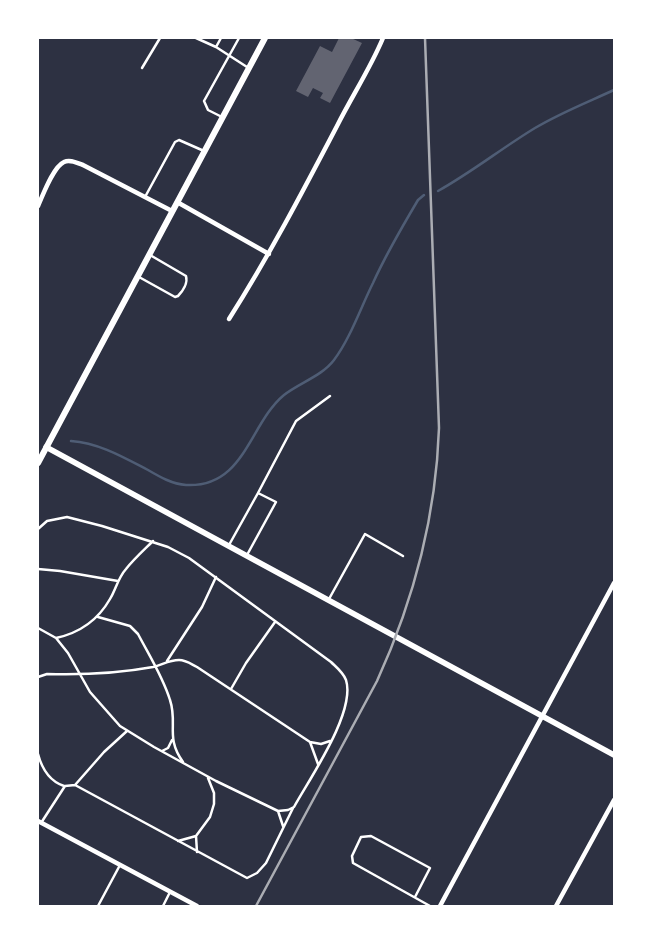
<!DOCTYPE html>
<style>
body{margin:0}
#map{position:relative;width:652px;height:944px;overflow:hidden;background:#2d3142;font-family:"Golos Text",sans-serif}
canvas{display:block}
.frame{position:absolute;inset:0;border:39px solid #fff;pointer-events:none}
</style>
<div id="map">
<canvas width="652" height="944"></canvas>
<div class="frame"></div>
</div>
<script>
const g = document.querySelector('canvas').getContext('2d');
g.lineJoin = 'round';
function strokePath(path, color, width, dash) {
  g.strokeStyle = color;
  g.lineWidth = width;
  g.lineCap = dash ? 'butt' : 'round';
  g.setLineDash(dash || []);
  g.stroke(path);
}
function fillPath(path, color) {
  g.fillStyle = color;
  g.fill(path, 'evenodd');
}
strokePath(new Path2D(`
 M438 191C472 172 502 148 535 128 560 113 588 102 614 90
 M71 441C99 443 123 457 148 470 160 477 172 484 186 485 245 488 249 424 284 395 299 383 322 376 334 360 350 339 361 307 373 283 386 254 402 227 418 200L424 195`), '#4f5d75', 2.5);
fillPath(new Path2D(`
 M339 38H351L362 43 330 103 320 98 323 93 313 88 308 97 296 91 320 46 332 52Z`), '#626471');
strokePath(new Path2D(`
 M196 38 216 47
 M221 38 216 47 247 67
 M142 68 160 38
 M222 117 208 110 204 101 239 38
 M145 197 175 142 179 140 204 151
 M139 277 175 297 178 296C183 291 188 283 186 276L150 255
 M258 493 296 421 330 396
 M38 529 47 521 67 517 102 526 168 547 189 558 331 662C336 667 343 672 346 680 356 712 310 778 294 807L288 810 278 811 216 781 154 747 120 726 90 692 68 653 56 638 38 628
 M229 545 258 493 276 502 247 555
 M38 569 60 571 118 581
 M329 599 365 534 403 556
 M98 617 130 626 138 634C149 655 163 677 170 700 178 724 165 737 183 762
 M56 638C79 633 98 620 110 599 116 589 118 578 126 569 134 559 144 550 153 541
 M167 661 202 607 216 577
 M38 677 47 674C81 675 120 673 153 667 162 665 169 660 179 660 186 660 191 664 197 667L310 742 321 744 330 741
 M231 689 246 663 275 622
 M310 742 318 764
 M162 751 168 748 172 740
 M38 754C42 769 49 781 64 786
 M75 785 104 752 127 731
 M278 811 283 826
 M41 823 65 786 75 785 247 878 257 873 266 863 293 808
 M196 836 197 852
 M178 841 196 836 210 817 214 804V793L208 778
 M415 897 430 868 371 836 361 837 352 856 353 863 430 906
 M98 906 120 865
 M163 906 170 892`), '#fff', 2.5);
strokePath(new Path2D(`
 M177 202 269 254
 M38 206C43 195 53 167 64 162 70 159 77 163 83 165L172 211
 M229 319C269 256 303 191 337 126 352 96 370 69 383 38H382
 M38 821 197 906
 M440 906 614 583
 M556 906 614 800`), '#fff', 4.5);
strokePath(new Path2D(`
 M46 447 614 755`), '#fff', 5.5);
strokePath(new Path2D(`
 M38 463 265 38`), '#fff', 6);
strokePath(new Path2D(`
 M256 906 377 681C414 600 436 517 439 428L425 38`), '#abadb3', 2.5);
</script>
